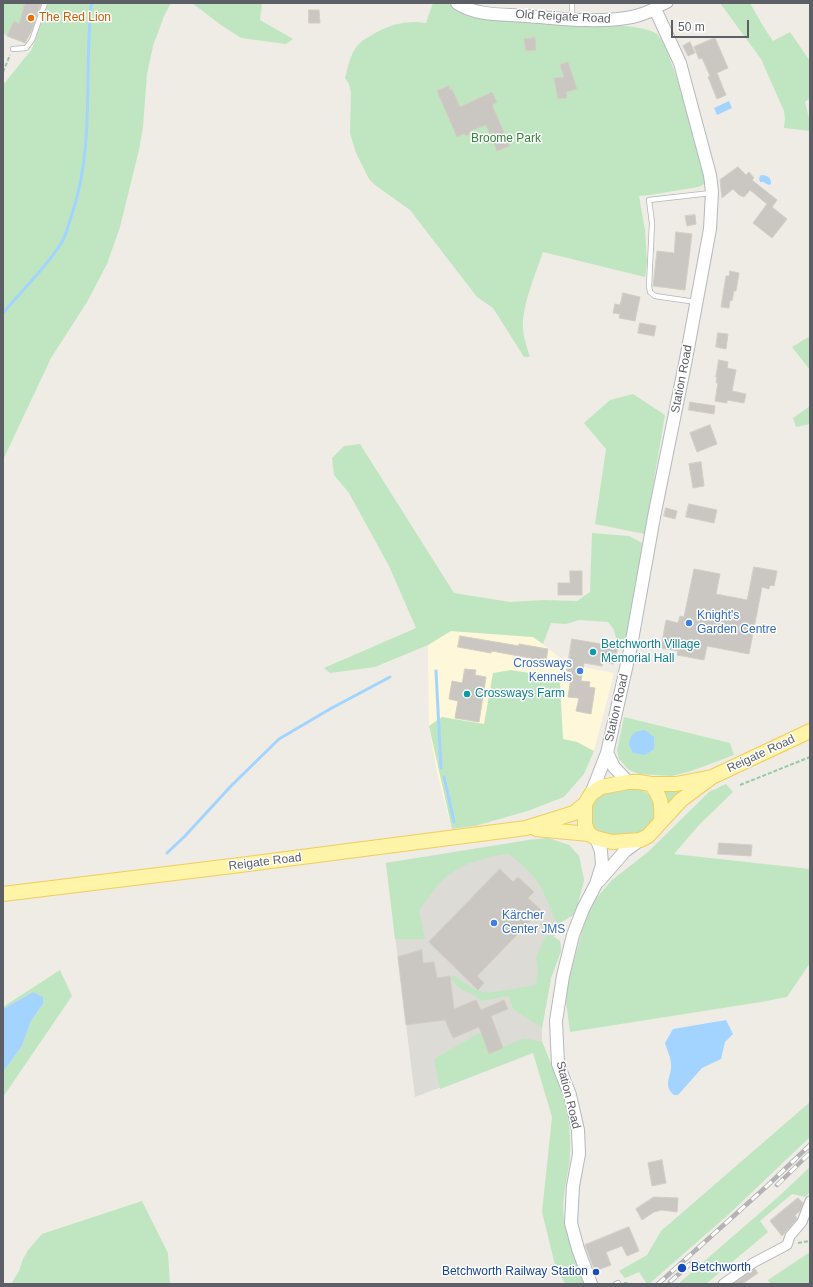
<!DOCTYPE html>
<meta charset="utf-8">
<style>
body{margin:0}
#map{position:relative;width:813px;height:1287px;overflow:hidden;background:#eeece4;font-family:Arial,sans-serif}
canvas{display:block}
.frame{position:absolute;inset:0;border:4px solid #5c5f65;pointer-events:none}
.scale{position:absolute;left:671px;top:20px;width:78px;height:18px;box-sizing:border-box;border:2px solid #5c5f65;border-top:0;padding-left:5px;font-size:12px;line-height:14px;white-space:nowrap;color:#5c5f65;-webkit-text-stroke:3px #fff;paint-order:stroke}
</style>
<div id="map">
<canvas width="813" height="1287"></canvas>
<div class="frame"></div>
<div class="scale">50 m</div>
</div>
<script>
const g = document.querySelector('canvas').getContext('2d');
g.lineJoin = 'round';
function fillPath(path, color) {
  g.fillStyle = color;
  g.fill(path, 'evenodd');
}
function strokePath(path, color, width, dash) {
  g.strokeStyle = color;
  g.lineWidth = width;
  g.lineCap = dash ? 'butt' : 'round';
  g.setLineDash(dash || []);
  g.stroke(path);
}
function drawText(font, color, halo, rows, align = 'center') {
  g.font = font + ' Arial,sans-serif';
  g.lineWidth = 3;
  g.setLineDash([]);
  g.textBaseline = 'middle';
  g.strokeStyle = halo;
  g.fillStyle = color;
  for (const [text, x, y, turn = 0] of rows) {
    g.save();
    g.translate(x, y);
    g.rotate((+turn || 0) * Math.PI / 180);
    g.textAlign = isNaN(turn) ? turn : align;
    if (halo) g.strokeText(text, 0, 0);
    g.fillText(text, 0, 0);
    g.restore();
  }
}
fillPath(new Path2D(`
 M450 631 533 637 568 664 614 673 594 751 584 774 564 797 528 811 475 826 452 829 437 773 429 726 428 663V645Z`), '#fef7d9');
fillPath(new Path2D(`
 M548 838 569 845 579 856 584 880 575 914 558 924 554 937 560 941 561 951 551 978 542 1028V1042L545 1048 415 1097 386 863 529 840Z`), '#dddbd6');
fillPath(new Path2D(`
 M3 3H25L20 24 14 22 7 36 3 33Z
 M48 3H171L164 16 153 46 147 74 143 127 139 150 120 227 107 264 87 302 51 358 3 460V85L32 49Z
 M192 3H262L260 20 293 39 286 44 241 38 221 25Z
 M433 3H450L459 10C492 14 525 20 558 23 581 26 641 22 657 34 671 46 701 158 705 181L703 185 698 187 650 195 639 196 645 230 647 263 645 277 543 252C536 273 522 305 523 327 523 337 527 347 530 357H524L493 308 477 297 410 210 375 185 369 179 356 153 350 133 351 92 349 84 345 78C348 67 350 55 357 46 362 40 369 37 375 33 392 24 407 20 426 23Z
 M720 3H750L763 26 773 41 790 32 810 61V98L805 102 810 122V131L784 128 785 119 784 111 761 59Z
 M810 336V370L792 347Z
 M633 394 665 415 645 534 595 524 606 449 584 423 610 400Z
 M810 406V424L796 427 793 418Z
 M360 444 454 593 510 602 544 600 577 601 590 592 592 533 629 536 644 544 628 641 616 638 614 630 608 622 579 620 566 624 551 623 543 644 533 637 451 631 428 645 375 667 330 673 324 668 416 628 389 566 349 493 334 475 332 458 344 446Z
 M511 670 541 675 560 683 563 739 577 742 594 751 584 774 564 797 528 811 475 826 452 829 429 726 442 717 484 724 493 673Z
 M624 717 730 743 734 755 691 771 672 776 639 774 629 770 619 759 617 750Z
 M726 784 733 792 699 825 674 854 810 869V963L787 997 761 1002 570 1032 565 994 582 931 592 903 612 880 648 852 709 792Z
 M632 788C636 789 643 790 647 793 656 802 658 818 648 828 640 837 611 836 600 832 597 830 594 827 591 824 586 794 608 791 632 788Z
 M683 789 684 790 670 803 668 802 663 790Z
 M548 838 569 845 579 856 584 880 575 914 558 924C551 913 548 901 542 889 535 875 521 864 509 854 488 856 464 863 447 876 439 882 426 901 419 910L425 939H395L386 863 529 840Z
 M546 935 554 937 560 941 561 951 551 978 542 1028 514 1010 508 996 482 1001 472 994 459 988 451 979 453 975 474 989 488 993 536 985 538 970 536 957Z
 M60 970 72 996 3 1097V1072L22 1046 31 1021 43 1004 33 992 3 1009V1007Z
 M481 1032 489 1053 524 1038 542 1042C558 1078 573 1117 570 1156 568 1178 561 1198 564 1220 567 1239 578 1265 584 1284H565L555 1265 542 1212 552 1117 533 1053 440 1089 434 1059Z
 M810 1102V1137L728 1215 649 1284H647L639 1272 625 1278 619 1271 647 1255 661 1231Z
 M810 1167V1191L806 1197 792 1194 760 1221 768 1232 706 1284H678L777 1198Z
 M142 1201 168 1253 170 1284H11L19 1271 23 1259 28 1250 42 1234Z
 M810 1252V1284H771L768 1280Z`), '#c0e6c1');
fillPath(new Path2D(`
 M729 101 732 108 717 115 714 108Z
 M761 175C767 175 772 178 771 184L769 185 763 182H760L759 178Z
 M645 730 654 737V749L645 755 633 753 629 745C630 734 634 731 645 730Z
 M33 992 43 997V1004L31 1021 22 1046 3 1072V1009Z
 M726 1020 733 1034 725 1042 721 1059 702 1068 678 1095H674C662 1085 672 1076 671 1065 671 1057 667 1050 665 1043L673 1029Z`), '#a3d4ff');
strokePath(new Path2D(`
 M3 313C22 290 44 270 60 245 66 237 68 226 71 217 95 149 84 76 91 6L92 3
 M436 671 441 768
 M444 777 454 822
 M167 853 185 836 231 786 279 739 330 709 390 677`), '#a3d4ff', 3);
const building = new Path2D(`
 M25 3H41L32 30 25 43 7 36 14 21 19 24Z
 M309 10H319L320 23H309Z
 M535 38 536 50 526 51 524 39Z
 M715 38 728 68 717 73 726 95 717 99 708 77 711 76H710L702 58 699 59 694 47Z
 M690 42 695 53 688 56 683 46Z
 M568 62 577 89 566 92 567 98 558 99 554 78 564 77 560 65Z
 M449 86 450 90 452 89 460 107 492 92 497 102 492 105 510 146 497 151 486 125 470 131 468 136 463 134 457 137 437 91Z
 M738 167 746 175 749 172 754 178 752 180 777 200 772 207 787 219 772 238 753 223 767 204 750 190 744 197 739 195 733 189 722 198 720 180Z
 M695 215 696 224 687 226 685 216Z
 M676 232 692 234 685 290 653 286 657 251 674 253Z
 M730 271 739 273 736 291H734L732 301 730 300 729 308 721 307 726 276H729Z
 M623 293 640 297 635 321 619 318 620 314 613 313 615 304 620 305Z
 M640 323 656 326 654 336 638 333Z
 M718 333 728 334 726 349 716 347Z
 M719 360 728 362 727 368 736 370 732 391 746 394 744 403 727 400V403L715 401 718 383H716L717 377H716Z
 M690 402 715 406 714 414 689 410Z
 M710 425 717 444 697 452 690 433Z
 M701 462 704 486 693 488 689 464Z
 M689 504 717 510 714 523 686 517Z
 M666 508 677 511 675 519 664 516Z
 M754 567 777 571 774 586 770 585 769 589 762 587 749 654 707 646 704 660 677 655 678 651 661 648 666 620 678 623 680 616 684 617 694 569 720 574 716 594 747 600Z
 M570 571H582V595H558V583H570Z
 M460 636 519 646V644L548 649 546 661 492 651 491 653 458 647Z
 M572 639 618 647 614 664 603 662 602 666 584 663 581 681 590 682 589 687 595 688 591 714 576 711 579 698 568 697 572 672 567 671Z
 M465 669 476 670 475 675 486 677 479 722 455 718 458 701 449 699 452 681 462 683Z
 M719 843 752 845 751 856 718 854Z
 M500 869 513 882 518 877 534 892 528 898 541 910 477 976 484 983 478 990 429 942Z
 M422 950 423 963 434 962 437 978 450 976 454 1009 476 1000 481 1010 504 1000 508 1009 491 1016 503 1048 489 1054 479 1027 453 1038 445 1020 406 1025 398 957Z
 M662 1160 666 1183 652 1186 648 1163Z
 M654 1197 678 1198 677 1212 662 1210 654 1212 642 1220 636 1209Z
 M798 1198 803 1203 800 1211 795 1215 797 1219 782 1236 770 1221Z
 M629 1227 639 1251 627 1256 622 1246 606 1252 611 1265 595 1271 585 1245Z
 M755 1269 758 1273 742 1284H733Z`);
fillPath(building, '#cac6c1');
strokePath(building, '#d3cec2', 1);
const lane = new Path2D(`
 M572 3V18
 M13 49 26 48 32 40 45 3
 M696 302 655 296 650 292 649 286 652 223 649 200 711 193
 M616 1284 618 1283`);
const street = new Path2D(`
 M655 9 668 3
 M723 1284 753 1263 787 1245 790 1236 802 1222 810 1201`);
const secondary = new Path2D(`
 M457 3C476 16 503 14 525 16 558 18 593 23 626 18 636 17 646 13 655 9L680 63 710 175 712 192 710 229 686 359 654 517 631 646 607 753 591 794
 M607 753 614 767 628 782
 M599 881 625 851 640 840
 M591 1284 578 1249 571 1223 573 1186 579 1154 578 1130 570 1095 558 1064 556 1021 563 976 573 935 583 909 596 884 602 865 601 851 596 838`);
const primary = new Path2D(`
 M712 777 681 800 648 836 640 840 612 842 596 838 589 834 585 825V804L591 794 601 787 628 782H639L651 784H676L712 777 810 731
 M651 784C662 799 662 804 661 822
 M536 829 589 834
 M3 894 240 865 526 828 574 813 585 804`);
strokePath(lane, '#b4b6bb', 6);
strokePath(street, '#b4b6bb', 11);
strokePath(secondary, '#b5b8be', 14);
strokePath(primary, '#f2cd59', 16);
strokePath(new Path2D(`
 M3 72 10 55
 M740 785 810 757
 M798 1243 810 1241
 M624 1283 632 1284`), '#99c7a8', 2, [4, 2]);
strokePath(lane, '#fff', 4.5);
strokePath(street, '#fff', 9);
strokePath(secondary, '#fff', 12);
strokePath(primary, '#fff4a8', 14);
const rail = new Path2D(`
 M777 1185 810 1153
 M670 1282 691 1263
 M658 1284 767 1186 810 1145`);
strokePath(rail, '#b3b3b5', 4.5);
strokePath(rail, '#fff', 3, [9]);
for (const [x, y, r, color] of [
 [31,18,4,"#e8710a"],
 [689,623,4,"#3f7fe0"],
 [593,652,4,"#0f9aa8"],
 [580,671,4,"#3f7fe0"],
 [467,694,4,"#0f9aa8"],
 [494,923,4,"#3f7fe0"],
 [682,1268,5,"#1a4fb4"],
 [596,1272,4,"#1a4fb4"]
]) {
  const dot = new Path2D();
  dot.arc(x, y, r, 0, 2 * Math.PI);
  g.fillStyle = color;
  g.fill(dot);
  strokePath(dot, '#fff', 1.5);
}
drawText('12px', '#5c5f65', '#fff', [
 ["Old Reigate Road",563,17,3],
 ["Station Road",682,379,-79],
 ["Station Road",617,708,-77],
 ["Reigate Road",761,754,-25],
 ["Reigate Road",265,862,-7],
 ["Station Road",568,1095,76]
]);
drawText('12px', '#c56008', '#fff', [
 ["The Red Lion",39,18]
], 'left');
drawText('12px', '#34833b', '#fff', [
 ["Broome Park",506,139]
]);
drawText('12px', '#366cbe', '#fff', [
 ["Knight's",697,616],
 ["Garden Centre",697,630],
 ["Crossways",572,664,"right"],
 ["Kennels",572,678,"right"],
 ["Kärcher",502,916],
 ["Center JMS",502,930]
], 'left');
drawText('12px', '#0d838f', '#fff', [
 ["Betchworth Village",601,645],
 ["Memorial Hall",601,659],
 ["Crossways Farm",475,694]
], 'left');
drawText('12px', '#164399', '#fff', [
 ["Betchworth",691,1268],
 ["Betchworth Railway Station",588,1272,"right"]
], 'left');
</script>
